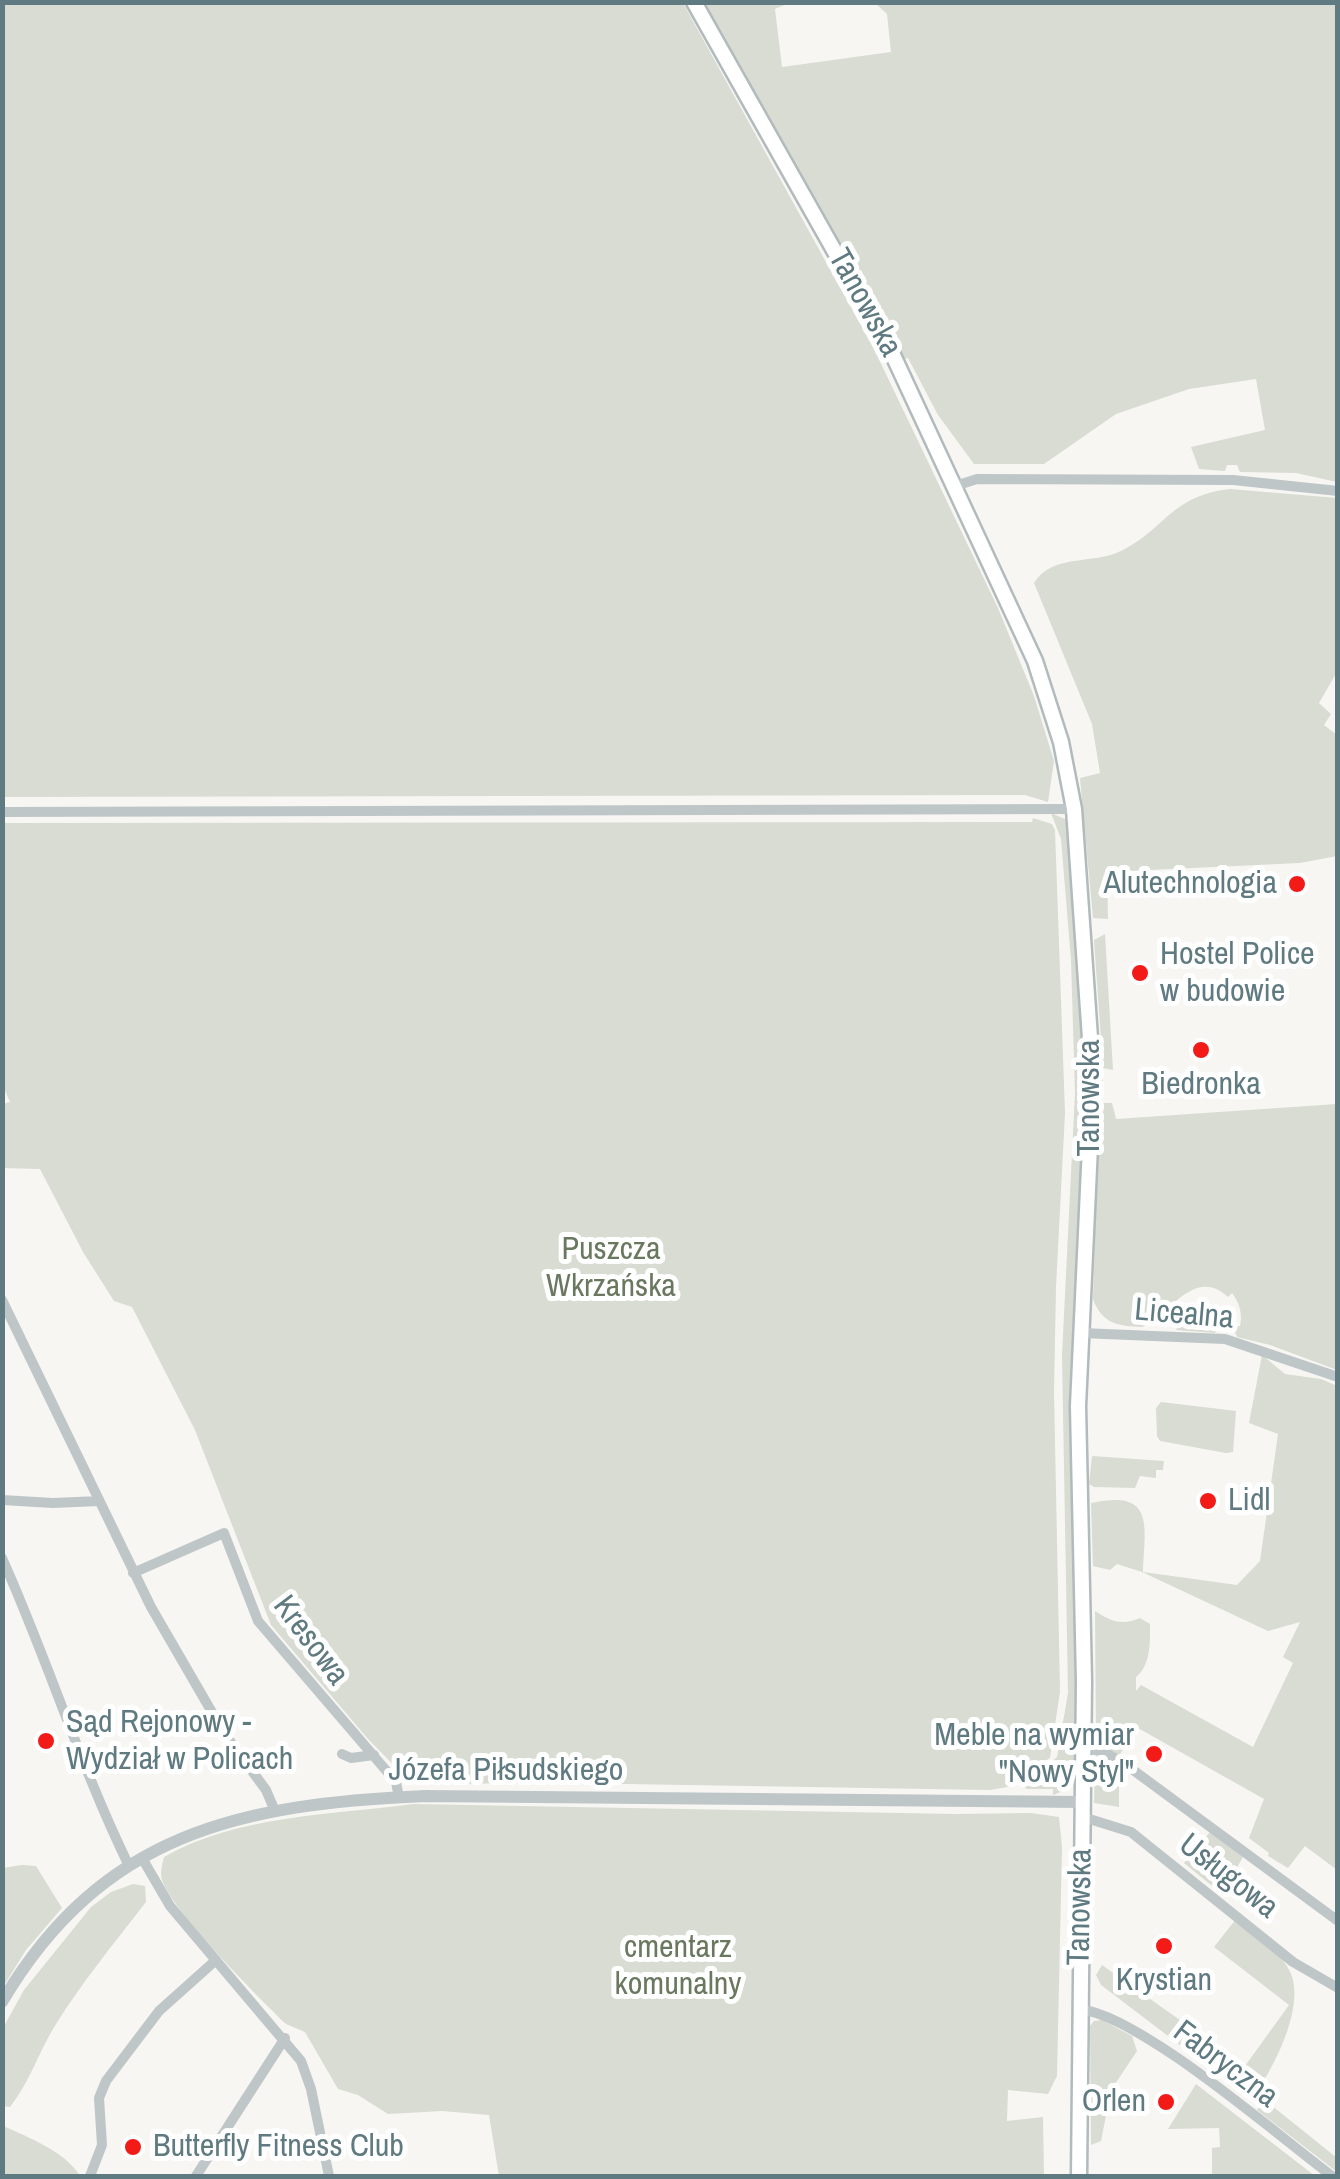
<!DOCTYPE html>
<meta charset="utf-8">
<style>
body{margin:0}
#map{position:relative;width:1340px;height:2179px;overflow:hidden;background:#f7f6f3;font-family:"Archivo Narrow",sans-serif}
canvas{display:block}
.frame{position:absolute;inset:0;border:5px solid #5f7a81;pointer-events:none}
</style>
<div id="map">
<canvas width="1340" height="2179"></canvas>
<div class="frame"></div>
</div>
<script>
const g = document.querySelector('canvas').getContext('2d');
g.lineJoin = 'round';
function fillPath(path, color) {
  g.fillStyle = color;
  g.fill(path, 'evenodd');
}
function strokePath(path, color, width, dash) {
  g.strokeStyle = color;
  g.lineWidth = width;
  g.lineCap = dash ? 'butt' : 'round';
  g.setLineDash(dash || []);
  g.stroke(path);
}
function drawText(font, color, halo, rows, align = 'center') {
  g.font = font + ' "Archivo Narrow",sans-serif';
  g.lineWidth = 10;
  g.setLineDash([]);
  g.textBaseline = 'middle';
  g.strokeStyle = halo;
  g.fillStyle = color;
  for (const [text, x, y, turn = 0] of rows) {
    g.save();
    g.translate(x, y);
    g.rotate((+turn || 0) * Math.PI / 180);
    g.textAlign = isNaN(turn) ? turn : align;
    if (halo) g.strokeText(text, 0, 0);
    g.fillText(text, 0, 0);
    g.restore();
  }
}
fillPath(new Path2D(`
 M3 2 683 3 874 349 998 608 1034 696 1054 761 1048 802 1025 795 3 797Z
 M705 3H789L775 9 782 67 891 52 887 14 875 3H1337V482L1296 473 1240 472 1237 465H1227L1225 471 1199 469 1191 447 1265 430 1256 379 1189 389 1116 414 1044 464H974L938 415 908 358 903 359Z
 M1230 489 1337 498V672L1319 703 1331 714 1324 725 1337 735V856L1300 863 1107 872 1108 919 1093 918 1080 778 1100 773 1092 724 1034 583C1053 553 1093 565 1121 551 1166 529 1170 496 1230 489Z
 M1051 813 1065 819 1071 828 1089 1075 1077 1771 1068 1789 1053 1795V1789H1027L1023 1786 1057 1757 1068 1693 1062 1355 1075 1093 1071 960 1061 839Z
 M1033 818 1052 824 1055 830 1065 1113 1056 1287 1054 1391 1060 1692 1050 1758 1020 1777 1013 1786 990 1790 564 1783 412 1784 368 1739 271 1625 195 1430 132 1307 114 1301 83 1252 40 1169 3 1168V1104L10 1102 2 1084 3 823 1032 822Z
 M1105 934 1113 1070 1103 1068 1094 940Z
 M1099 1103H1112L1116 1119 1337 1104V1370L1270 1345 1237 1337 1233 1327 1240 1326C1243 1314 1239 1302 1232 1293L1228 1297C1194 1266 1171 1314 1142 1327 1118 1326 1102 1324 1093 1299Z
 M1201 1308 1216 1313 1219 1324 1215 1333 1176 1330 1180 1320Z
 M1262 1355 1285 1374 1321 1379 1337 1386V1870L1305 1846 1288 1868 1268 1856 1269 1853 1249 1838 1264 1799 1138 1728 1118 1757 1100 1745 1101 1738 1096 1736 1095 1611C1110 1621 1122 1626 1140 1618L1150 1624C1150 1642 1151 1665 1136 1677V1691L1141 1685 1253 1747 1293 1663 1283 1657 1300 1622 1268 1631 1142 1572 1117 1564 1110 1570 1093 1566 1091 1503C1155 1489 1145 1525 1143 1572L1237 1585 1260 1561 1278 1434 1249 1423Z
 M1161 1402 1236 1411 1233 1452 1226 1453 1160 1441 1157 1436 1156 1408Z
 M1092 1456 1164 1461 1163 1470H1156V1478L1140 1476 1135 1488 1094 1487 1089 1484Z
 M1098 1756 1113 1761 1126 1771 1119 1780V1807L1094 1803 1095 1757Z
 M413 1804 955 1814 1031 1813 1059 1817 1062 1847 1057 2076 1048 2094 1008 2090 1007 2121 1043 2117 1044 2176H499L489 2115 442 2111 388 2114 358 2095 338 2089 305 2032 286 2024C259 1998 172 1911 162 1880 160 1872 162 1865 164 1857 238 1815 331 1815 413 1804Z
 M1211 1831 1243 1857 1222 1894 1184 1863Z
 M22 1865 36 1866 62 1908 26 1950 3 1987V1868Z
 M133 1884 145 1886 146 1902C115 1942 83 1981 56 2024 39 2051 30 2082 10 2107L3 2106V2028L24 1990 91 1907 111 1892Z
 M1236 1919C1253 1935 1283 1953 1291 1974 1305 2008 1273 2070 1253 2097L1247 2096 1101 1985 1096 1975 1102 1965 1245 2066 1289 2005 1214 1947Z
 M1102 2020 1132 2036 1137 2051 1111 2090 1101 2141 1091 2145 1090 2026 1094 2021Z
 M1196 2084 1315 2176H1212V2148L1220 2147 1219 2128 1168 2129Z
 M1271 2105 1337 2158V2172L1257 2110 1260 2106Z
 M3 2126C28 2137 66 2152 80 2176H3Z`), '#d8dcd2');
const secondary = new Path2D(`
 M694 2 892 353 1035 661 1061 742 1074 809 1093 1081 1078 1406 1084 1681 1079 2176`);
strokePath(secondary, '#b1babd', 19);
strokePath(new Path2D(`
 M955 486 977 479 1233 480 1338 491
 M2 812 1074 809
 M2 1300 151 1607 224 1733 266 1790 275 1811
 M1081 1333 1225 1339 1338 1377
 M2 1500 53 1503 99 1501
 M2 1558C48 1660 80 1766 129 1866
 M133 1573 224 1533 258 1621 396 1782 399 1798
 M1084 1747 1106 1753 1129 1767 1338 1921
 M342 1754 351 1758 374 1755
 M1083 1817 1131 1832 1293 1962 1338 1988
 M142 1858 170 1906 301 2061 311 2089 329 2176
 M1079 2009C1140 2015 1278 2136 1332 2176
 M90 2176 102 2145 99 2098 106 2081 159 2011 216 1960
 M196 2176 285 2038`), '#bfc6c8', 10);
strokePath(new Path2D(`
 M2 2002C102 1832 242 1804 425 1796L1083 1802`), '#bfc6c8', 12);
strokePath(secondary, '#fff', 14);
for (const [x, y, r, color] of [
 [1297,884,10,"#f21b18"],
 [1140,973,10,"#f21b18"],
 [1201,1050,10,"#f21b18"],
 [1208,1501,10,"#f21b18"],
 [46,1741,10,"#f21b18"],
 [1154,1754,10,"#f21b18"],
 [1164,1946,10,"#f21b18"],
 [1166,2102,10,"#f21b18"],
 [133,2147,10,"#f21b18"]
]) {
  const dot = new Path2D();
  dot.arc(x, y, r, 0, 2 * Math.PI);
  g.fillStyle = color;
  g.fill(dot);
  strokePath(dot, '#fff', 4);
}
drawText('32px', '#5f7a81', '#fff', [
 ["Tanowska",864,303,61],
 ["Tanowska",1090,1098,-90],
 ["Licealna",1184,1315,5],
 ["Kresowa",310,1641,53],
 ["Józefa Piłsudskiego",506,1771],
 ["Usługowa",1228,1877,38],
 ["Tanowska",1081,1907,-89],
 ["Fabryczna",1225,2065,37]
]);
drawText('32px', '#5f7a81', '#fff', [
 ["Alutechnologia",1277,884,"right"],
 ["Hostel Police",1160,955],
 ["w budowie",1160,992],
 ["Biedronka",1201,1085,"center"],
 ["Lidl",1228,1501],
 ["Sąd Rejonowy -",66,1723],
 ["Wydział w Policach",66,1760],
 ["Meble na wymiar",1134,1736,"right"],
 ["\"Nowy Styl\"",1134,1773,"right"],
 ["Krystian",1164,1981,"center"],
 ["Orlen",1146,2102,"right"],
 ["Butterfly Fitness Club",153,2147]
], 'left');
drawText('32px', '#69785f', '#fff', [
 ["Puszcza",611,1250],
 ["Wkrzańska",611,1287],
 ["cmentarz",678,1948],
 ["komunalny",678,1985]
]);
</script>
